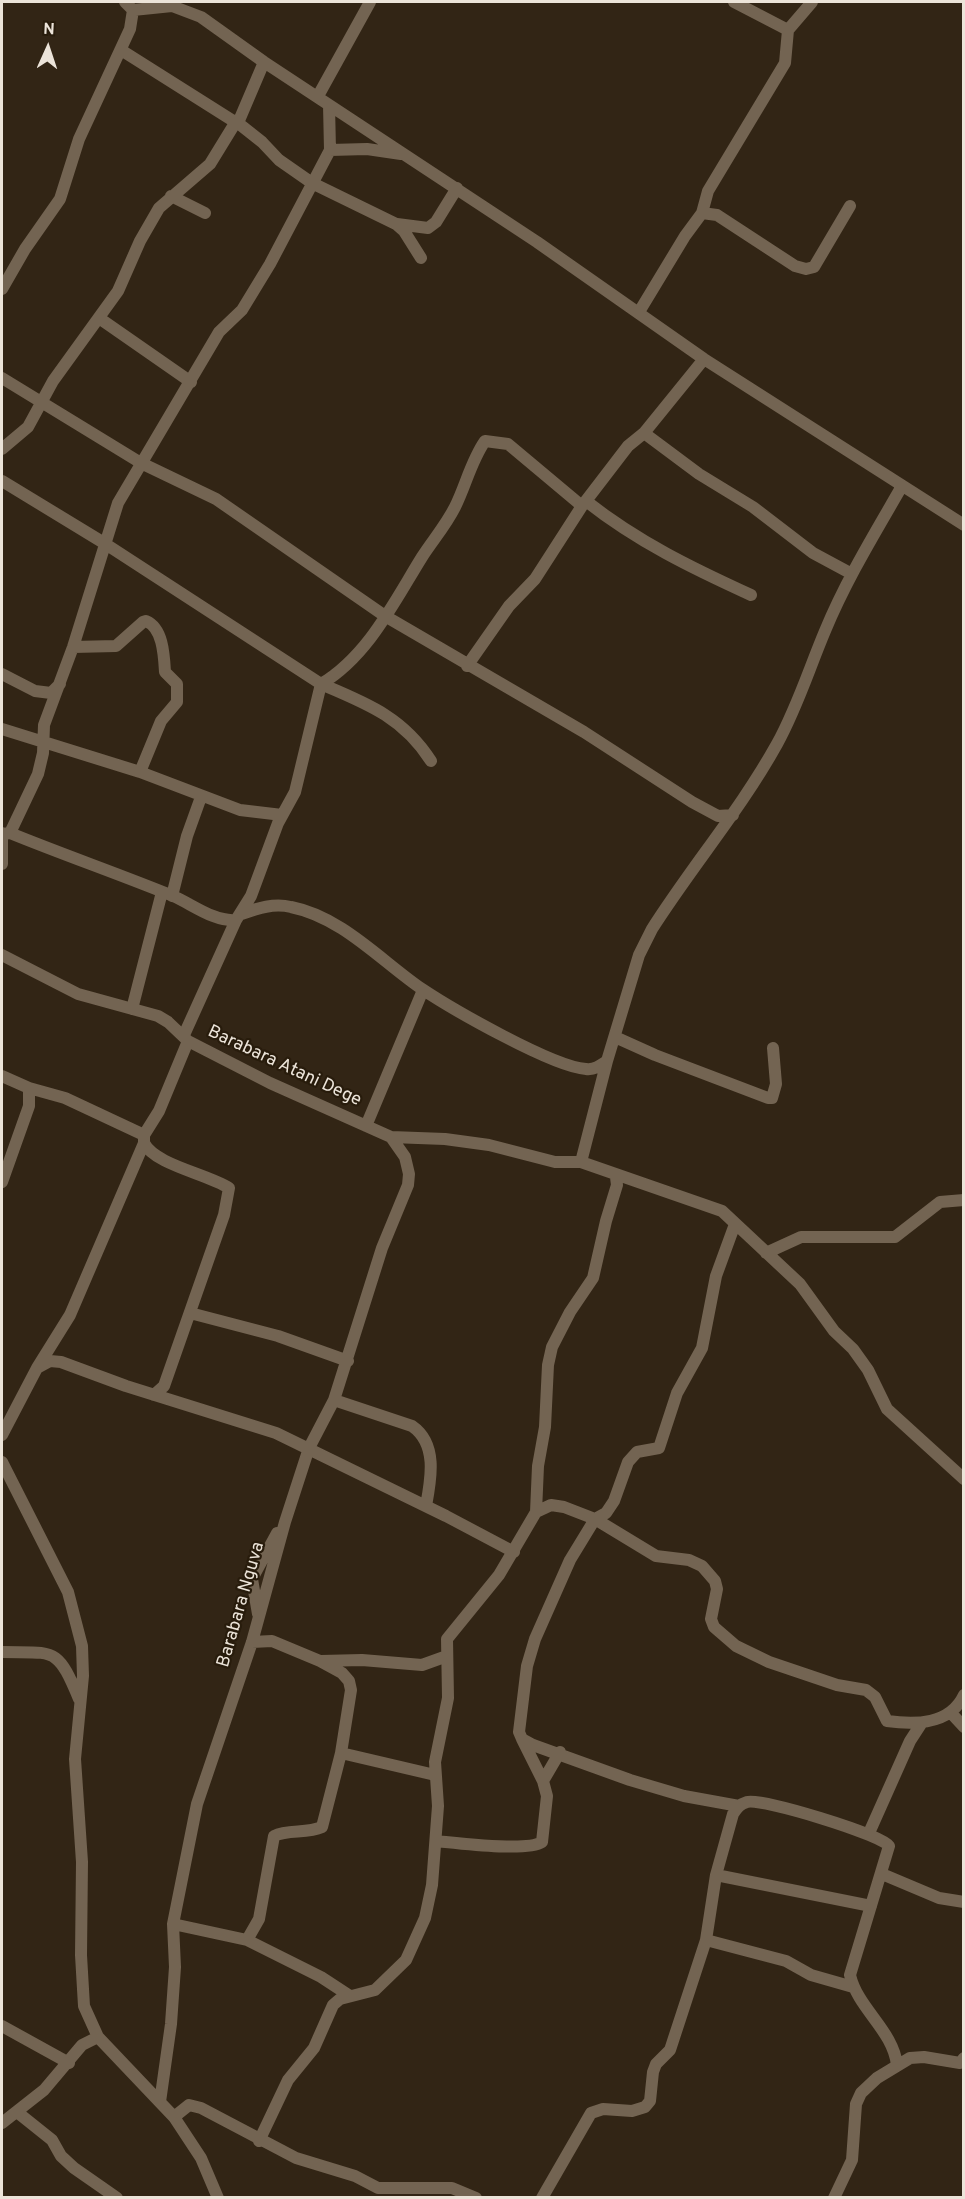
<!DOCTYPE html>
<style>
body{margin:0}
#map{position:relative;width:965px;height:2199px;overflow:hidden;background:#322515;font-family:Overpass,sans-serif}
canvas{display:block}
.frame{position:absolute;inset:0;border:3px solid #ece4d9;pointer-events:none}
.north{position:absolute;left:18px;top:18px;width:60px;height:60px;-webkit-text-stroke:4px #281c0c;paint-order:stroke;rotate:3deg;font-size:16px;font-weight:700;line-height:24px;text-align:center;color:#ece4d9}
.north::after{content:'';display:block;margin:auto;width:21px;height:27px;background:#ece4d9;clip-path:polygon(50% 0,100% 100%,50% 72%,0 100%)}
</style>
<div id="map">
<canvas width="965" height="2199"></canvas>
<div class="frame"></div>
<div class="north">N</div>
</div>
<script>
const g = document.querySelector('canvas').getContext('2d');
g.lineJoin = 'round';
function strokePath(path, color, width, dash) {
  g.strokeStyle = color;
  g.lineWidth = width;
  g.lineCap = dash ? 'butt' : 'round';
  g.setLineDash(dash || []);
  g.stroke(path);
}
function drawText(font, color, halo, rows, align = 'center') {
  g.font = font + ' Overpass,sans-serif';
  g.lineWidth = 4.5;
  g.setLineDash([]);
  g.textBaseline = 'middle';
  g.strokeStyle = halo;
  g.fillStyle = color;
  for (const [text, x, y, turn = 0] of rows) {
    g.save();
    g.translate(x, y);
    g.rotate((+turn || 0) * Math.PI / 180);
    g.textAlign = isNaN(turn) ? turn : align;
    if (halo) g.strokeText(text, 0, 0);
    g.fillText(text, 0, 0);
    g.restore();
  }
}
strokePath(new Path2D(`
 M133 10 172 6 201 17 264 62 537 242 704 359 964 525
 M788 30 812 2
 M121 50 235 122
 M264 62 238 123 262 142 279 160 312 183 396 224 404 231 421 258
 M318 96 370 2
 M330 150 367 149 401 154
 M171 196 205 213
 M702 213 708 191 785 63 788 30 734 2
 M397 224 428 228 436 222 457 188
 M2 289 25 249 60 199 79 139 130 29 133 10 125 2
 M639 312 685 236 702 213 717 215 795 266 806 269 814 267 850 206
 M99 318 191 382
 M2 378 141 463 216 499 385 616 584 732 692 802 718 816 733 815
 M644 433 699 474 753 507 813 553 852 574
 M2 449 28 427 53 381 118 291 140 241 159 208 210 164 237 120
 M2 481 104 543 321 684C366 703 403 717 431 761
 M586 501C638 542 692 568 751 595
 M73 647 116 646 143 622 146 621C163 628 164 655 165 672L177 684V702L161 721 140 772
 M467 666 509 606 535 579 582 506 628 446 644 433 704 359
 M2 674 35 691 51 693 60 684
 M2 729 140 772 240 810 282 815
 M2 833V864
 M10 833 38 774 43 753 44 725 73 647 118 503 219 332 242 310 270 264 330 150 329 105
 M3 834 10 833C64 855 119 874 173 896 192 904 214 922 236 920L251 896 278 823 295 792 321 684C368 656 394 602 422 557 433 540 446 525 455 507 466 485 471 461 485 441L508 444 582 506
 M172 896 187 836 201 797
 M242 914C258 908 274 903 291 907 342 917 381 961 422 989 452 1009 553 1067 586 1069 594 1070 600 1066 607 1061L639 955 652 929C692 866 741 809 777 744 797 708 809 669 825 631 846 580 875 533 902 486
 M2 955 78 994 158 1016 168 1022 188 1041 270 1083 391 1137 445 1139 489 1145 555 1162H581L722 1211 800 1284 834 1331 853 1349 868 1370 887 1409 964 1479
 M132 1009 162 892
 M184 1035 236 920
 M615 1037 655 1055 768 1098H772L776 1084 773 1048
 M2 1076 29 1088V1106L2 1182
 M29 1088 65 1098 144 1135
 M366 1126 423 990
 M144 1143C155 1165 208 1174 229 1188L224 1215 164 1386 154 1395
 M581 1162 607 1061
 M735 1224 716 1276 702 1348 677 1393 659 1448 637 1452 628 1462 614 1501 606 1513 595 1519 570 1560 535 1639 527 1666 519 1732 522 1739 533 1745 630 1780 684 1796 739 1806
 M766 1253 801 1237H895L940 1202 964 1200
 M190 1313 278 1336 348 1361
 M37 1368 50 1361 61 1362 126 1386 276 1433 446 1516 514 1552
 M334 1400 412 1426C438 1444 431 1479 426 1506
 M2 1435 37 1368 70 1315 144 1143V1135L159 1111 188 1041
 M2 1462 68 1592 82 1646 83 1676 75 1759 82 1862 81 1955 84 2006 98 2037 174 2117 201 2158 218 2198
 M536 1512 538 1466 545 1427 548 1365 552 1347 570 1312 593 1278 606 1221 617 1185 616 1177
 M258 1614 252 1579 277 1533
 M2 1652C55 1653 57 1646 79 1699
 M321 1661 362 1660 422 1665 447 1656
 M951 1713 964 1727
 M522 1739 543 1781
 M341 1753 435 1775
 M869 1833 910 1741 921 1724
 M436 1841C457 1843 527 1852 542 1842L547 1796 543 1781 560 1752
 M882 1874 939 1898 964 1902
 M716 1875 871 1906
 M173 1924 247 1940 321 1977 350 1996
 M247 1940 259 1919 274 1836C288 1829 307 1834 322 1827L341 1753 351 1690 349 1681 342 1673 320 1661 272 1641 252 1642
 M706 1940 786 1961 811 1975 853 1987
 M2 2026 69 2063
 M160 2102 171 2024 175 1967 173 1924 197 1804 252 1642 285 1522 309 1448 334 1400 382 1248 408 1185 409 1174 405 1157 391 1137
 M17 2112 52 2140 61 2156 74 2168 117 2198
 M174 2117 189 2105 201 2108 296 2158 355 2176 378 2188H452L476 2198
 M2 2123 44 2090 82 2045 98 2037
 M259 2141 288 2080 314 2048 333 2005 340 1999 375 1990 406 1960 425 1918 432 1885 438 1806 435 1762 448 1698 447 1639 499 1575 536 1512 551 1505 564 1507 595 1519 656 1556 689 1560 702 1566 715 1581 717 1589 711 1619 714 1627 736 1646 769 1662 837 1685 866 1690 875 1697 887 1721C915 1725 950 1725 964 1695
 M542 2198 591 2113 603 2109 632 2111 645 2107 650 2101 653 2072 656 2064 670 2050 706 1940 716 1875 733 1814C737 1808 740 1804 747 1802 762 1798 880 1834 889 1846L850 1975C858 2009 893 2030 897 2065
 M834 2198 852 2160 856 2104 861 2093 877 2078 910 2058 924 2057 960 2063 964 2058`), '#736452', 12);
drawText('18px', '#ece4d9', '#281c0c', [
 ["Barabara Atani Dege",284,1067,25],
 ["Barabara Nguva",242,1605,-74]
]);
</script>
